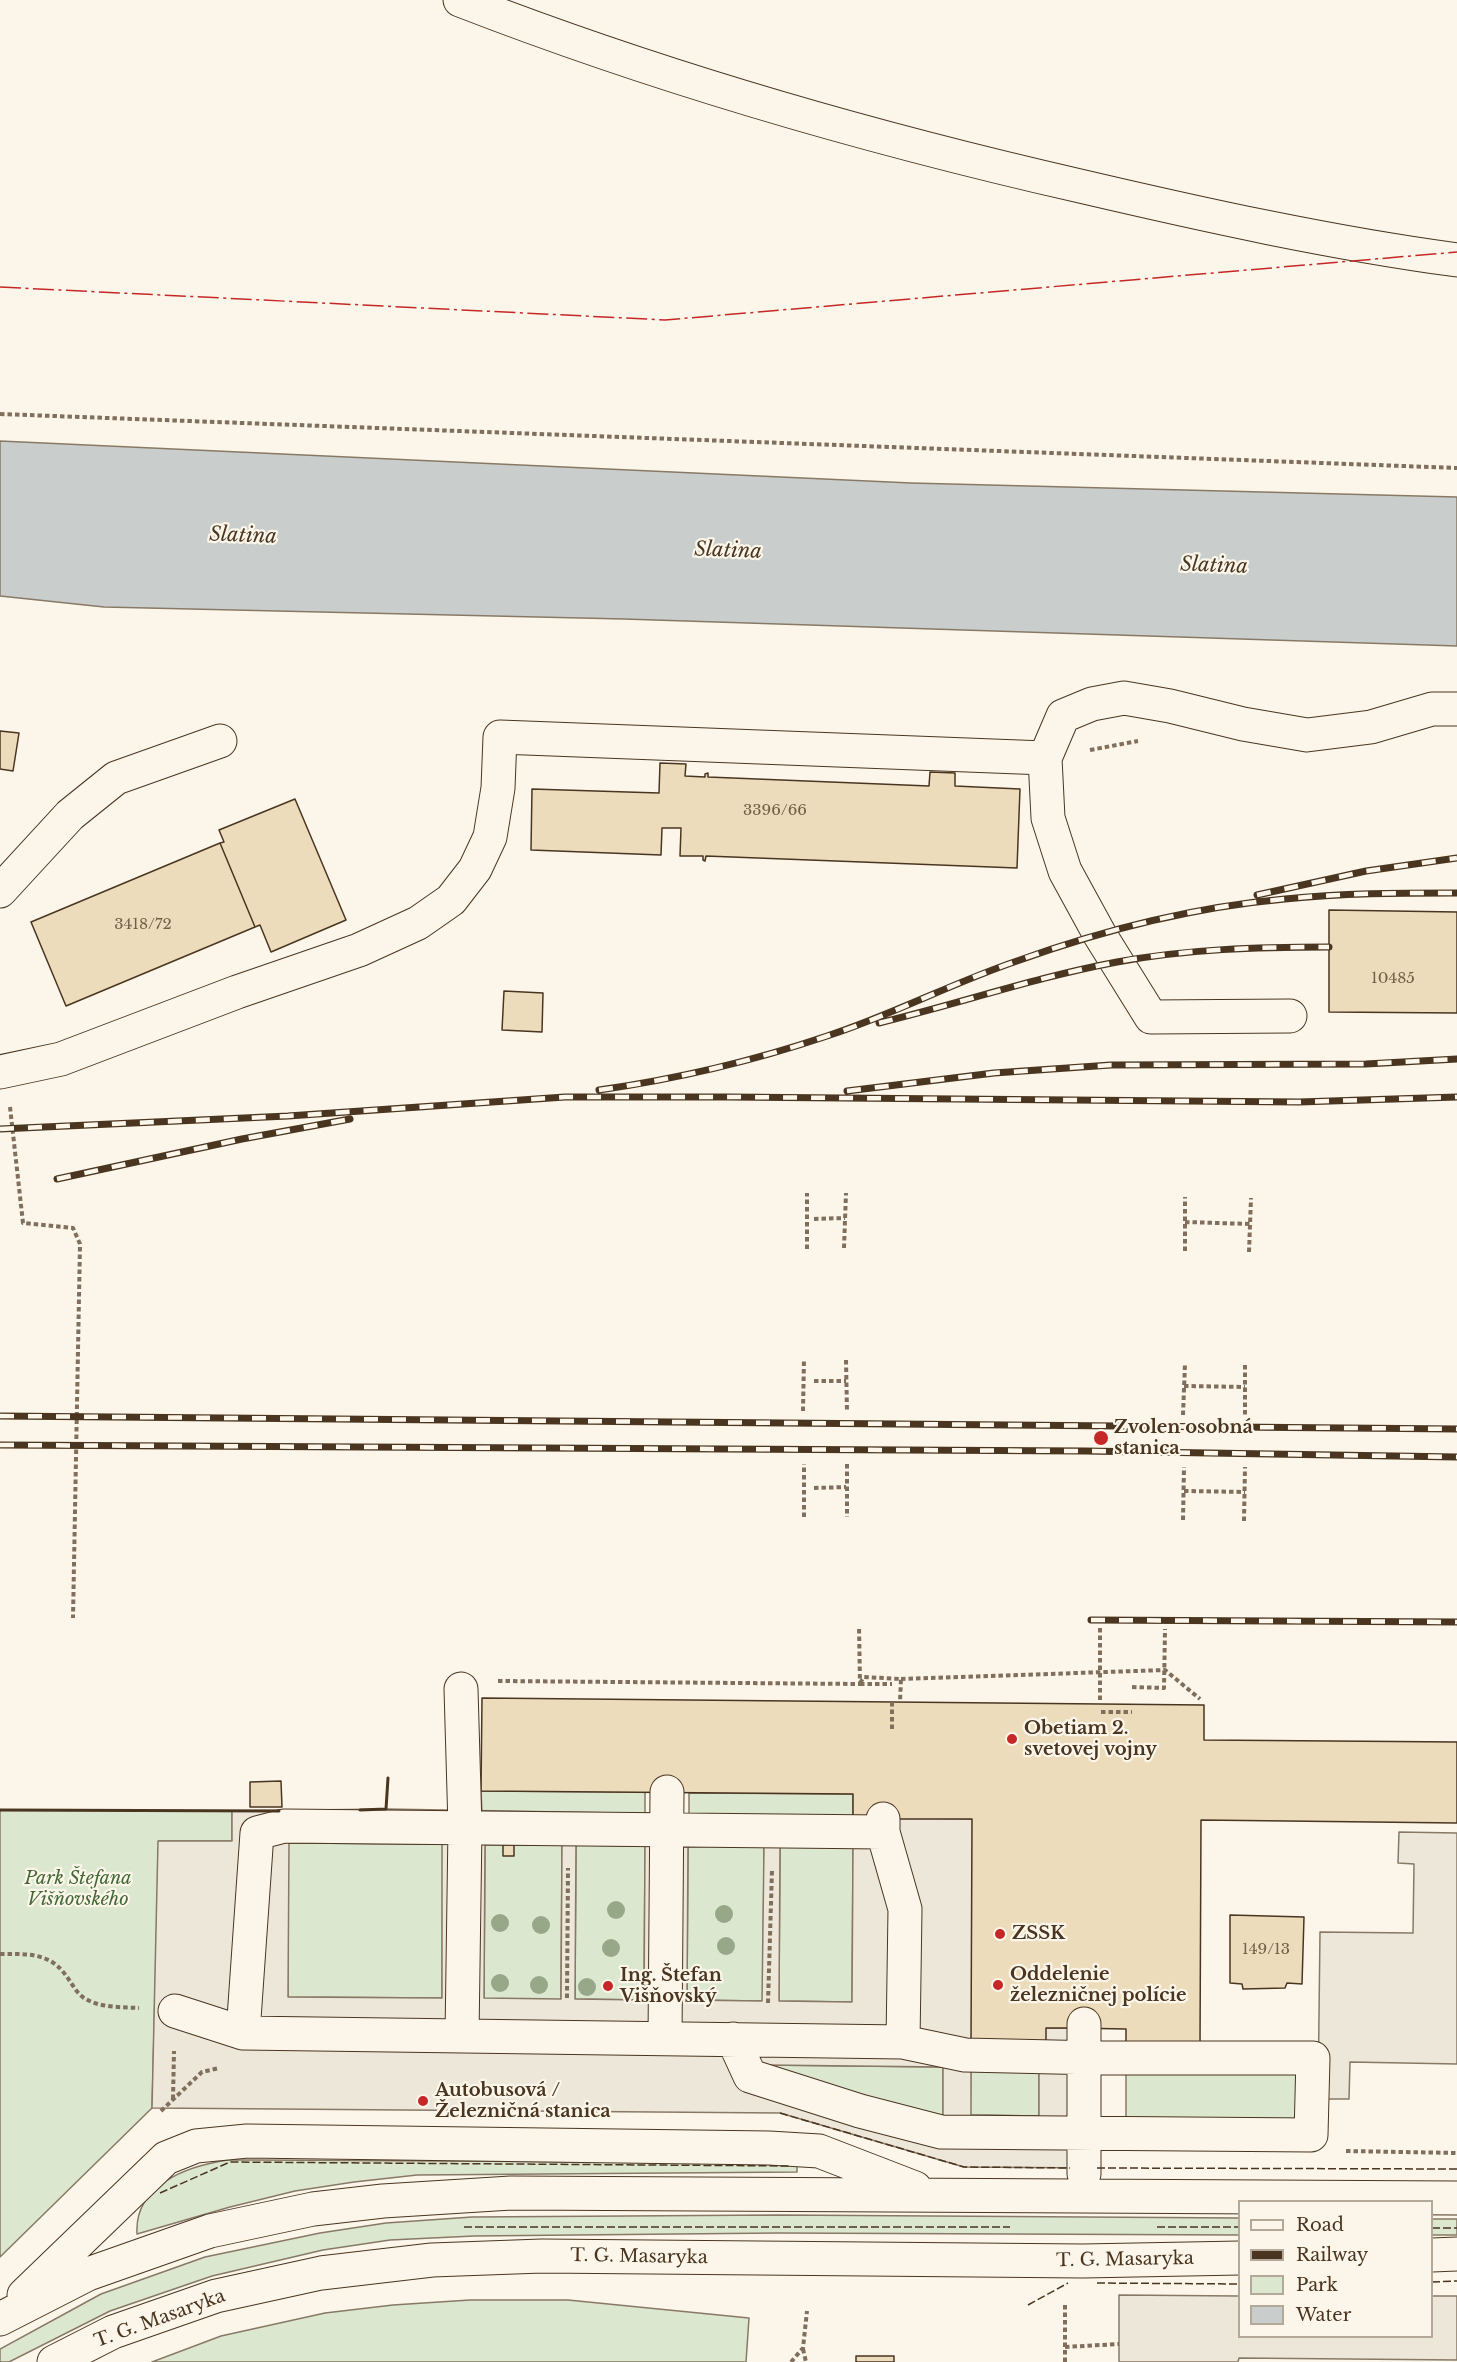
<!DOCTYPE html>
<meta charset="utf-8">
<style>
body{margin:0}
#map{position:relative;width:1457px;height:2362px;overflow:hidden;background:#fbf6e9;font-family:"Libre Baskerville",serif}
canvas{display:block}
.legend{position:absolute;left:1238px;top:2200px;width:195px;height:138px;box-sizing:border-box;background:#fbf6e9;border:2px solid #b4a999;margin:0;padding:8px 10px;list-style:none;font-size:18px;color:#4a3520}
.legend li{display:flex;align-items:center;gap:12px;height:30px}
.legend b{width:30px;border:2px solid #b4a999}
</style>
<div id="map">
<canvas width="1457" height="2362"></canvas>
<ul class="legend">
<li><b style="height:8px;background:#fbf6e9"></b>Road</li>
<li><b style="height:8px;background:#4a3520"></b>Railway</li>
<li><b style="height:16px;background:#dce7d0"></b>Park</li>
<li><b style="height:16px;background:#c9cecd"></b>Water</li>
</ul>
</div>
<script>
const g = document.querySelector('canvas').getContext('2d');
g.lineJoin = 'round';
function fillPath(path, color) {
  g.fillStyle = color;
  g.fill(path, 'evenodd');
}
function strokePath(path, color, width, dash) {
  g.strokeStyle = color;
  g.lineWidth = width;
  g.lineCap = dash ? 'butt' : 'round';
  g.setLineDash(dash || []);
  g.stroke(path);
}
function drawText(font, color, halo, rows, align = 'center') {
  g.font = font + ' "Libre Baskerville",serif';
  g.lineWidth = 4.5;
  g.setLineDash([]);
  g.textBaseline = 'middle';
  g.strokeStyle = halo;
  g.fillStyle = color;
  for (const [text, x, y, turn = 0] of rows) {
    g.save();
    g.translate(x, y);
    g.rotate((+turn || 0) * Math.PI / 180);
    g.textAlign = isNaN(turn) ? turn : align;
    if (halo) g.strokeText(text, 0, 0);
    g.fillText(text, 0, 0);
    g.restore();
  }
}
const green = new Path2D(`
 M481 1791 645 1792V1815L482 1814Z
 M689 1793 853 1794V1819L689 1816Z
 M0 1810 232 1811V1841H159L152 2108 0 2257Z
 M288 1843 443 1844 442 1998 288 1997Z
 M485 1844 562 1845 561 2000 484 1999Z
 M576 1844 645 1845 644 2000 575 1999Z
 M688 1846H764L763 2001 687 2000Z
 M780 1846 853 1847 852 2002 779 2001Z
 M764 2065 943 2067V2116L910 2115Z
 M971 2067H1039V2116L970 2115Z
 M1126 2069 1305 2070V2119L1126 2118Z
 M228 2160H257L797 2163V2172L417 2175 354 2182 295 2191 230 2207 137 2234C134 2185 187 2166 228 2160Z
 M778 2215 1239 2218 1240 2235 778 2233 474 2236 390 2240 323 2250 212 2276 110 2311 9 2362H0V2349L101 2294 205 2257 320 2233 386 2223 472 2217Z
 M1432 2219H1457V2235H1432Z
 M470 2300H568L749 2318 746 2362H152L221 2336 325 2313 393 2305Z`);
fillPath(green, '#dce7d0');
strokePath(green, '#887966', 1.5);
const parking = new Path2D(`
 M386 1809 972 1819 1046 2028H1072L1097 2168 964 2167 780 2113 152 2108 158 1841H232V1811ZM289 1843 442 1844V1998L288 1997ZM485 1845H562L561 1999 484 1998ZM576 1845 645 1846 644 2000 575 1999ZM688 1846H764L762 2001 687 2000ZM780 1847H853L852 2002 779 2001ZM765 2065 943 2067V2115H910ZM971 2068H1039V2116L971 2115Z
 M1399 1832 1457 1833V2064L1350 2062 1349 2099H1318L1320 1932 1413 1933 1414 1864 1398 1863Z
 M1119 2295 1239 2296 1240 2336H1432V2296H1457V2360L1239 2358 1238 2362H1119Z`);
fillPath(parking, '#ede7d9');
strokePath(parking, '#887966', 1.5);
const water = new Path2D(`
 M0 441 911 483 1457 497V646L624 619 104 607 0 596Z`);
fillPath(water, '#c9cecd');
strokePath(water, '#887966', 1.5);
const building = new Path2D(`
 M0 731 19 733 13 771 0 769Z
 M660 763 686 764 685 776 705 777V774L708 773V777L929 786 930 772 955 773V786L1020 789 1017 868 706 856 705 861 703 860V856H680L681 828H662L661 855 531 850 532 789 659 793Z
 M295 799 346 920 271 952 260 925 255 927 220 843 224 842 219 830Z
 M220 843 255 927 66 1006 31 922Z
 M1329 910 1457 912V1013L1329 1012Z
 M504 991 543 993 542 1032 502 1030Z
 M482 1698 1204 1705V1740L1457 1742V1823L1201 1820 1200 2045H1126V2029L1073 2028H1046V2044L971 2043 972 1819H853V1794L481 1791Z
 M281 1781 282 1807H250V1782Z
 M503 1845H514V1856H503Z
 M1230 1915 1304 1917 1302 1984 1287 1983 1285 1988 1243 1989 1242 1984 1230 1983Z
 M856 2356H894V2362H856Z`);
fillPath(building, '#ecdcbc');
strokePath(building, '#4a3520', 1.5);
const minor = new Path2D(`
 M1045 758 1063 716 1092 704 1124 698 1170 706 1243 724 1307 735 1371 727 1432 709H1457
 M0 891 70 815 116 778 220 741
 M0 1072 61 1059 237 992 359 950 418 923 451 900 475 869 490 837 498 788 500 737 1045 758 1048 818 1065 871 1100 935 1151 1017 1290 1016
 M461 1689 465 1827 462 2036
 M175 2011 243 2033 903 2042 905 1909 883 1832V1819
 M243 2033 257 1833 284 1826 883 1832
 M665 2038 667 1792
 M733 2039 750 2076 860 2111 941 2132 1311 2135 1313 2058H1099L965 2055 903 2042
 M1084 2174V2024
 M1432 2255 1457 2254
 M24 2295 166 2158 196 2146 247 2141 769 2148 819 2151 915 2188
 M0 2319 88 2274 210 2231 313 2209 383 2201 511 2193 1457 2198
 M54 2362 113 2332 216 2296 321 2273 432 2260 542 2256 1083 2261 1240 2258`);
const major = new Path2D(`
 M460 0C661 78 870 138 1080 186 1204 215 1331 243 1457 260`);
strokePath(minor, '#4a3520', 35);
strokePath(major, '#4a3520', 35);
strokePath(new Path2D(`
 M0 414 1457 468
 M1090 750 1138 741
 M10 1107 23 1223 73 1228 80 1244 73 1618
 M814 1219 845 1218
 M1185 1222 1250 1224
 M844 1248 846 1193
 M807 1249V1193
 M1185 1251V1197
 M1249 1252 1251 1198
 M846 1360 847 1412
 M1245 1365V1416
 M814 1381H846
 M1184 1386 1245 1387
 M803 1411 804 1359
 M1183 1415 1185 1364
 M847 1464V1517
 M814 1488 846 1487
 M1184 1491 1245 1492
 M804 1517V1464
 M1183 1520 1184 1467
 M1244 1521 1245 1467
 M1100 1628V1703
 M901 1679 1165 1670 1200 1699
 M498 1681 860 1684 859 1626
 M860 1683 864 1677 901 1679 900 1702
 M860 1684H892
 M1132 1687 1164 1688 1165 1629
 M892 1702V1732
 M1101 1712H1132
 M0 1954C24 1954 48 1952 64 1973 71 1981 75 1992 84 1998 100 2008 121 2007 139 2008
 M567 1998 568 1868
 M768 2003 772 1870
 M173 2099 174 2051
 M161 2111 202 2072 219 2068
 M1346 2151 1457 2153
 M1065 2347 1119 2344
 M803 2349 806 2362
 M791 2362 803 2348 807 2311
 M1065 2362V2304`), '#7f6f5c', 4, [4.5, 3]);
strokePath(minor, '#fbf6e9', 33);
strokePath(major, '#fbf6e9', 33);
const rail = new Path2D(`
 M1257 895 1366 871 1457 858
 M879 1023C958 1004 1036 977 1117 962 1187 949 1258 947 1329 947
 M599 1090C677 1079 753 1061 827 1036 892 1015 952 983 1017 961 1103 930 1194 907 1285 899 1342 893 1399 893 1457 893
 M847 1091 994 1073 1111 1065 1366 1064 1457 1059
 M0 1129 288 1116 565 1097H728L1299 1102 1457 1097
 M57 1179 242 1139 350 1119
 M0 1416 1457 1429
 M0 1445 1085 1451 1457 1457
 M1091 1620 1457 1622`);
strokePath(rail, '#4a3520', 7);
strokePath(rail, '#fbf6e9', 4.5, [14]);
strokePath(new Path2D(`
 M780 2113 964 2167 1070 2168
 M1097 2168 1457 2169
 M160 2193 230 2162 791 2166
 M464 2227H1010
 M1157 2227H1240
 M1432 2228H1457
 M1432 2282 1457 2281
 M1097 2283 1240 2284
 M1028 2305 1068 2283`), '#4a3520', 1.5, [8, 3]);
strokePath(new Path2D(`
 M0 1810 279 1811
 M360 1810 386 1809 388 1778`), '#4a3520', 3);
strokePath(new Path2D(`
 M0 287 665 320 1457 252`), '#c62828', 1.5, [21, 4.5, 3, 4.5]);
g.fillStyle = '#96a887';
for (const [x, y] of [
 [616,1910],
 [724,1914],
 [500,1923],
 [541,1925],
 [726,1946],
 [611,1948],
 [500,1983],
 [539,1985],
 [587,1987]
]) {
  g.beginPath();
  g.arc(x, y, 9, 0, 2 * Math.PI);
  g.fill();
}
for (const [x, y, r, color] of [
 [1101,1438,8,"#c62828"],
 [1012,1739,6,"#c62828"],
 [1000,1934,6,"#c62828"],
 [998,1985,6,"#c62828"],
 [608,1986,6,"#c62828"],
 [423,2101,6,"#c62828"]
]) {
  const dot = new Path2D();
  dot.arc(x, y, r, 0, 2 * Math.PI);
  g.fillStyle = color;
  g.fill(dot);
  strokePath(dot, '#fbf6e9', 2);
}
drawText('15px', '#725f47', null, [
 ["3396/66",775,811],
 ["3418/72",143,925],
 ["10485",1393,979],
 ["149/13",1266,1950]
]);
drawText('bold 18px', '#4a3520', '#fbf6e9', [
 ["Zvolen osobná",1114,1428],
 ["stanica",1114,1449],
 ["Obetiam 2.",1024,1729],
 ["svetovej vojny",1024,1750],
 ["ZSSK",1012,1934],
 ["Oddelenie",1010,1975],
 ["železničnej polície",1010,1996],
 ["Ing. Štefan",620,1976],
 ["Višňovský",620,1997],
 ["Autobusová /",435,2091],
 ["Železničná stanica",435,2112]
], 'left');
drawText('italic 18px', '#436837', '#fbf6e9', [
 ["Park Štefana",78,1879],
 ["Višňovského",78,1900]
]);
drawText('18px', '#4a3520', '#fbf6e9', [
 ["T. G. Masaryka",639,2257,1],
 ["T. G. Masaryka",1125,2260,-1],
 ["T. G. Masaryka",160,2319,-20]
]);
drawText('italic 20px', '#4a3520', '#fbf6e9', [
 ["Slatina",243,536,2],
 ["Slatina",728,551,2],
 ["Slatina",1214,566,2]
]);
</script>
